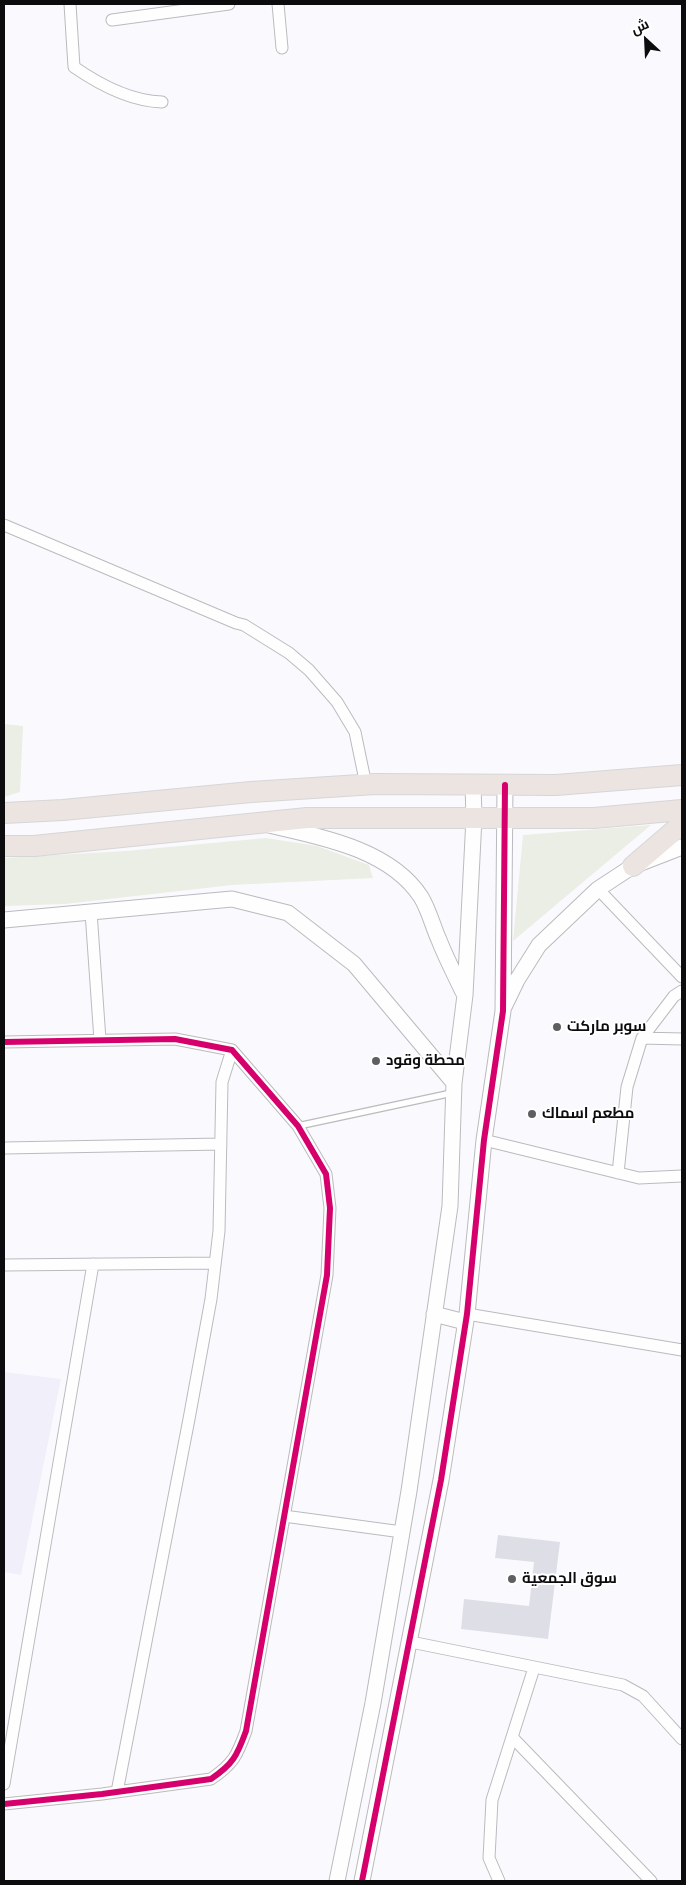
<!DOCTYPE html>
<meta charset="utf-8">
<style>
body{margin:0}
#map{position:relative;width:686px;height:1885px;overflow:hidden;background:#fafafe;font-family:"DM Sans",Cairo,sans-serif}
canvas{display:block}
.frame{position:absolute;inset:0;border:5px solid #0c0c0e;pointer-events:none}
.north{position:absolute;left:621px;top:15px;width:50px;height:50px;-webkit-text-stroke:4px #fff;paint-order:stroke;rotate:335deg;font-size:14px;font-weight:700;line-height:20px;text-align:center;color:#0c0c0e}
.north::after{content:'';display:block;margin:auto;width:18px;height:22px;background:#0c0c0e;clip-path:polygon(50% 0,100% 100%,50% 72%,0 100%)}
</style>
<div id="map">
<canvas width="686" height="1885"></canvas>
<div class="frame"></div>
<div class="north">ش</div>
</div>
<script>
const g = document.querySelector('canvas').getContext('2d');
g.lineJoin = 'round';
function fillPath(path, color) {
  g.fillStyle = color;
  g.fill(path, 'evenodd');
}
function strokePath(path, color, width, dash) {
  g.strokeStyle = color;
  g.lineWidth = width;
  g.lineCap = dash ? 'butt' : 'round';
  g.setLineDash(dash || []);
  g.stroke(path);
}
function drawText(font, color, halo, rows, align = 'center') {
  g.font = font + ' "DM Sans",Cairo,sans-serif';
  g.lineWidth = 4;
  g.setLineDash([]);
  g.textBaseline = 'middle';
  g.strokeStyle = halo;
  g.fillStyle = color;
  for (const [text, x, y, turn = 0] of rows) {
    g.save();
    g.translate(x, y);
    g.rotate((+turn || 0) * Math.PI / 180);
    g.textAlign = isNaN(turn) ? turn : align;
    if (halo) g.strokeText(text, 0, 0);
    g.fillText(text, 0, 0);
    g.restore();
  }
}
fillPath(new Path2D(`
 M4 1372 61 1379 21 1575 4 1572Z`), '#f0effa');
fillPath(new Path2D(`
 M4 724 23 726 20 792 4 797Z
 M651 825 513 941 523 835Z
 M266 838 317 846 369 865 373 878 232 885 65 904 4 906V858L126 851Z`), '#eaeee4');
fillPath(new Path2D(`
 M498 1535 560 1542 548 1639 461 1629 464 1599 529 1606 534 1562 495 1558Z`), '#dedee6');
const service = new Path2D(`
 M298 1126 452 1093`);
const minor = new Path2D(`
 M70 4 74 67C100 85 130 101 162 102
 M278 4 282 48
 M112 20 229 4
 M4 525 236 623 244 625 289 653 309 670 337 702 355 732 366 785
 M598 889 682 977
 M91 912 100 1040
 M642 1038 682 1039
 M4 1042 175 1039 232 1050 298 1126 326 1174 330 1208 327 1275 246 1731C237 1756 233 1764 211 1779L102 1794 4 1804
 M484 1140 639 1178 682 1176
 M4 1148 221 1144
 M618 1173 627 1087 642 1038 674 996 682 991
 M4 1265 215 1263
 M467 1314 682 1350
 M284 1516 402 1532
 M411 1642 623 1685 643 1696 682 1739
 M512 1737 651 1881
 M4 1784 93 1264
 M117 1792 189 1419 211 1299 219 1231 222 1082 232 1050
 M499 1881 489 1858 492 1800 534 1668`);
const tertiary = new Path2D(`
 M269 825C321 837 390 849 421 897 429 910 433 927 439 940 446 958 455 975 463 992
 M4 920 232 899 288 913 354 964 454 1083
 M504 1007 517 980 539 945 598 889 633 866 682 847
 M434 1314 465 1322
 M337 1881 373 1703 409 1491 450 1206 454 1083 465 995 474 818 473 784
 M362 1881 441 1480 467 1314 484 1140 503 1011 505 785`);
const trunk = new Path2D(`
 M4 813 63 810 251 792 375 784 556 785 682 775
 M4 846H34L307 818H594L682 810
 M633 866 682 824`);
strokePath(service, '#bbbbbe', 8);
strokePath(minor, '#bbbbbe', 13);
strokePath(tertiary, '#bbbbbe', 17);
strokePath(trunk, '#d6d6d8', 22);
strokePath(service, '#fefeff', 5.5);
strokePath(minor, '#fefeff', 11);
strokePath(tertiary, '#fefeff', 15);
strokePath(trunk, '#ece4e0', 20);
strokePath(new Path2D(`
 M4 1042 175 1039 232 1050 298 1126 326 1174 330 1208 327 1275 246 1731C237 1756 233 1764 211 1779L102 1794 4 1804
 M362 1881 441 1480 467 1314 484 1140 503 1011 505 785`), '#d6006c', 6);
for (const [x, y, r, color] of [
 [557,1027,5,"#5f5f62"],
 [376,1061,5,"#5f5f62"],
 [532,1114,5,"#5f5f62"],
 [512,1579,5,"#5f5f62"]
]) {
  const dot = new Path2D();
  dot.arc(x, y, r, 0, 2 * Math.PI);
  g.fillStyle = color;
  g.fill(dot);
  strokePath(dot, '#fff', 2);
}
drawText('bold 15px', '#0c0c0e', '#fff', [
 ["سوبر ماركت",567,1027],
 ["محطة وقود",386,1061],
 ["مطعم اسماك",542,1114],
 ["سوق الجمعية",522,1579]
], 'left');
</script>
